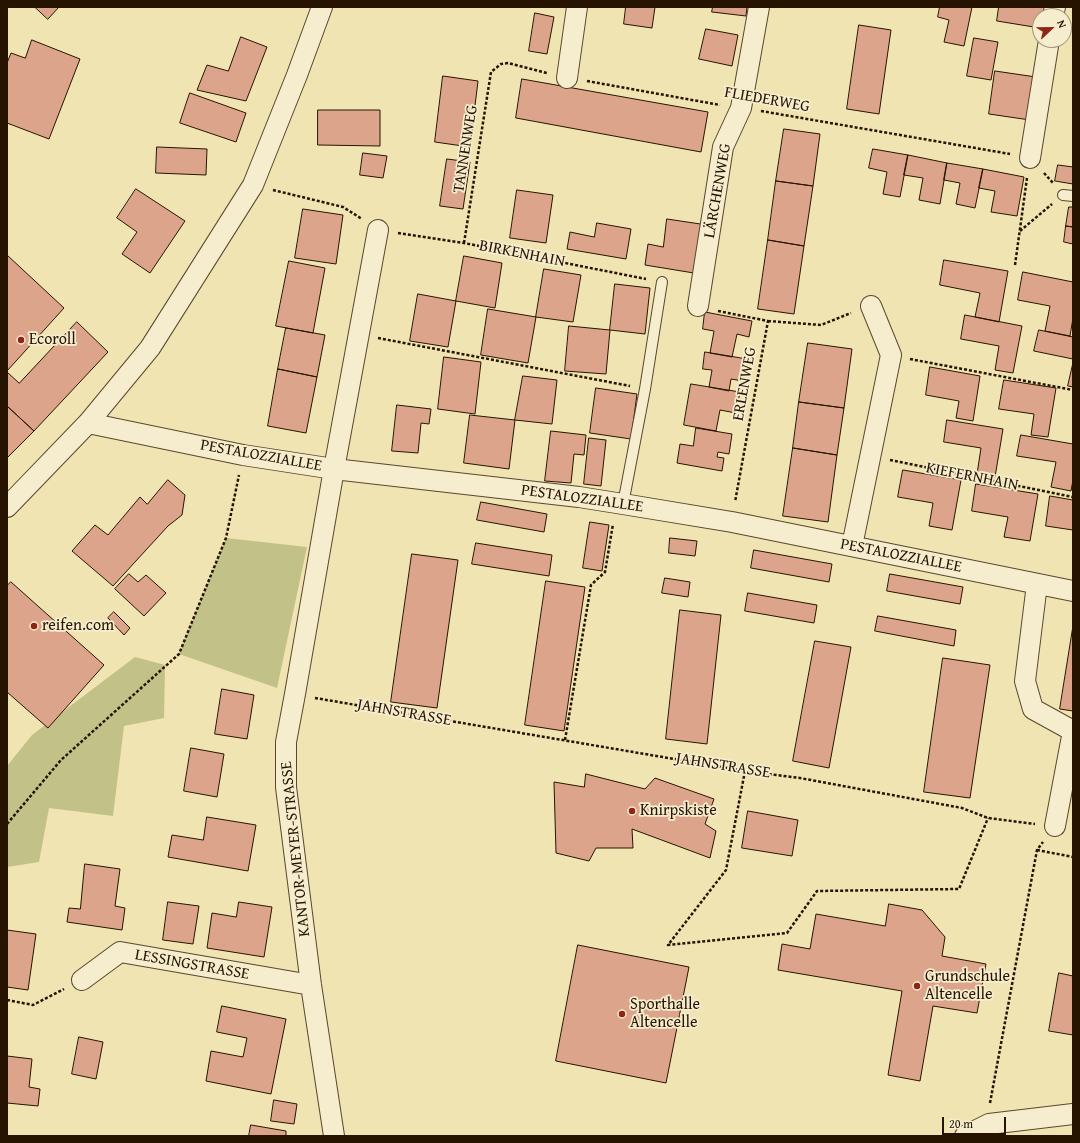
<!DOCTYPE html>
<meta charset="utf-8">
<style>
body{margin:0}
#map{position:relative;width:1080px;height:1143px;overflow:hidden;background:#f1e4b3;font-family:"Gentium Book Plus",serif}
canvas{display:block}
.frame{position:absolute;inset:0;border:8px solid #261400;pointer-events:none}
.north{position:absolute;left:1032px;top:8px;width:40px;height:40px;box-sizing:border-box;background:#f6edce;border:1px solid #a3967c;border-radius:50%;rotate:68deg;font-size:11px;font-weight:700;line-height:16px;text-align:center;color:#261400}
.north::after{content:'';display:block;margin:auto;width:14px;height:18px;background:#8f2418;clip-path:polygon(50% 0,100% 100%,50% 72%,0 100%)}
.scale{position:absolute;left:942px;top:1117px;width:64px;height:18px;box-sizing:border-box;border:2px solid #261400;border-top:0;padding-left:5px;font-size:12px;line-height:14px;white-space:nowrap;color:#261400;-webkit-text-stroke:3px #f6edce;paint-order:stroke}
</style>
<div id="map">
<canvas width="1080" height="1143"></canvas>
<div class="frame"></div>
<div class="north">N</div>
<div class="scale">20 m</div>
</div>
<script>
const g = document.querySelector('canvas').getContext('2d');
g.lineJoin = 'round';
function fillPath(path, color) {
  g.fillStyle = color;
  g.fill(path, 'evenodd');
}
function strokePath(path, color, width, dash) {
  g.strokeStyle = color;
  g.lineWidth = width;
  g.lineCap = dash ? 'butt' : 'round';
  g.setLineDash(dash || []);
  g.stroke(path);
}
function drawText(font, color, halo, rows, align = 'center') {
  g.font = font + ' "Gentium Book Plus",serif';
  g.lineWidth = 3.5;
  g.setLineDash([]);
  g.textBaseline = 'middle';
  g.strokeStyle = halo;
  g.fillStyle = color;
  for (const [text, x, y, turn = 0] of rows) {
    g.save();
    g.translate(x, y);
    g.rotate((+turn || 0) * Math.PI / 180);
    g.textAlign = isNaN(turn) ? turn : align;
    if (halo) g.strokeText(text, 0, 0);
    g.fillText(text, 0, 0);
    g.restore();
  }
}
fillPath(new Path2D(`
 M226 538 307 547 277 688 179 654Z
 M135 657 165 665 164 718 124 726 113 816 49 808 39 862 7 867V766L32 735Z`), '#c2c187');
const building = new Path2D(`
 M35 7H59L48 19Z
 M626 7H655L652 28 624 24Z
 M713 7H747L746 16 712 12Z
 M940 7H972L964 46 944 42 949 20 938 17Z
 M999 7H1047L1046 16H1040V28L997 21Z
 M535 13 554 17 547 54 529 51Z
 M859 25 891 30 879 114 847 109Z
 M706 29 738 35 732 66 699 59Z
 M241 37 267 47 246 101 197 90 207 65 228 71Z
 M974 38 998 42 991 80 967 76Z
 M32 40 80 59 49 139 7 123V63L11 53 25 58Z
 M995 71 1036 77 1030 120 989 114Z
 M443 76 478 81 470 147 435 142Z
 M522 79 708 112 701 152 516 118Z
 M190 93 246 113 236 142 180 123Z
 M318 110H380V146L318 145Z
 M784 129 820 134 813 186 776 181Z
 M157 147 207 149 206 175 156 173Z
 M873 149 908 155 900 197 883 194 887 172 869 168Z
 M363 153 387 156 383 178 360 175Z
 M908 155 947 163 940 204 919 200 923 178 904 175Z
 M447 159 470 162 463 209 440 206Z
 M947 163 983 169 975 208 956 204 960 183 944 180Z
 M1058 165 1073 167V184L1055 181Z
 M983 169 1024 177 1017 216 991 212 995 191 979 188Z
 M776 181 813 186 804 246 768 240Z
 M136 189 185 221 150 273 122 254 137 232 117 218Z
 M517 190 553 195 546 243 510 238Z
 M1069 207H1073V227L1066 226Z
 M303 209 343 215 336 264 295 258Z
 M667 219 707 225 700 274 645 265 648 244 663 247Z
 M597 223 631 229 626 259 567 249 570 232 594 237Z
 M1066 226 1073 227V244L1064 242Z
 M768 240 804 246 794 314 758 309Z
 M7 255 64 308 7 371Z
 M464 256 502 263 495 308 456 301Z
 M944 260 1008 271 999 322 975 317 980 293 940 285Z
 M289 261 325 268 313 333 276 326Z
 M544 269 581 275 573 322 536 317Z
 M1023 272 1073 282V318L1070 336 1045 331 1050 306 1018 300Z
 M615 284 650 288 645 334 610 330Z
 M418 294 456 301 448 347 410 341Z
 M488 309 536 317 528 363 481 355Z
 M705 312 752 321 749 337 737 334 732 357 710 353 714 331 703 329Z
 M965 315 1022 326 1013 373 995 370 999 346 961 339Z
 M77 322 108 352 34 431 7 406V372L19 383Z
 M569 326 610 330 606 374 565 371Z
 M286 328 325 335 317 377 278 369Z
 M1039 330 1073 337V359L1034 351Z
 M808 343 852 349 844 408 799 402Z
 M705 352 747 359 743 381 731 379 729 391 709 387 712 370 703 369Z
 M444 357 481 362 475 414 438 409Z
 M1073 363V387L1068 386Z
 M930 367 980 376 973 421 956 418 959 401 926 395Z
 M278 369 317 377 306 433 268 426Z
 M523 376 557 380 552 424 515 420Z
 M1004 380 1056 388 1048 437 1031 435 1034 414 999 409Z
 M691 384 740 392 736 413 720 410 716 431 684 425Z
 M596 388 637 394 631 439 590 433Z
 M799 402 844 408 837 455 793 448Z
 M397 405 431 409 429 424 421 423 418 453 392 451Z
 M7 406 34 431 7 458Z
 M470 415 515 420 509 469 464 463Z
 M947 420 1003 429 995 477 977 474 981 448 944 442Z
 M696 428 732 434 729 454 718 452 717 457 724 458 722 471 677 463 680 444 693 446Z
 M551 431 586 435 584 455 574 454 571 483 545 481Z
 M1021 435 1073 444V480L1071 491 1051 487 1056 462 1017 456Z
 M589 438 606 440 601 486 584 484Z
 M793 448 837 455 828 522 783 516Z
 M903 470 961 480 952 530 929 526 933 503 898 497Z
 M168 480 185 495 182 515 168 526 113 586 72 551 95 525 108 535 140 497 147 504Z
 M976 484 1038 494 1030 541 1004 537 1008 517 972 511Z
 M1050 496 1073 500V530L1046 526Z
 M481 502 547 514 544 532 477 520Z
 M590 522 609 525 602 571 583 568Z
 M670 538 697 541 695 556 669 553Z
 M476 543 552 555 549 576 472 564Z
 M754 550 832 564 829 582 751 568Z
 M412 554 458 560 437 708 391 702Z
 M129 574 138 582 146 575 166 593 144 616 115 589Z
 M890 574 963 587 960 604 887 591Z
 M665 578 690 582 688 597 662 593Z
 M546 581 585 587 564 731 525 725Z
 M11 582 104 665 48 728 7 692V586Z
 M748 593 817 605 814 623 745 611Z
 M680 610 721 615 707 744 666 739Z
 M114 612 130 628 124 635 108 618Z
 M878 616 956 630 954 646 875 631Z
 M1073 626V711L1060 709Z
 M815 641 851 647 829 768 793 761Z
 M943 658 990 665 970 798 924 792Z
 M222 689 254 695 247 739 215 734Z
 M191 748 224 754 217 797 184 791Z
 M586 774 645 789 655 778 714 799 705 824 716 831 710 858 632 829 633 848H596L589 861 556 853 554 782 584 787Z
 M748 811 798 820 792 856 742 848Z
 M207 817 256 825 248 871 168 857 172 835 203 840Z
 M85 864 120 869 115 906 125 908 122 930 67 922 69 908 80 909Z
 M168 902 199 906 193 944 163 940Z
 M239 902 272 907 264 957 207 948 212 913 236 917Z
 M889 904 922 910 945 937 942 956 986 964 977 1013 933 1006 920 1081 888 1075 902 991 778 970 782 944 810 949 816 914 885 926Z
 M7 930 36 934 28 990 7 987Z
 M578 945 689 967 666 1083 556 1061Z
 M1059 973 1073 976V1035L1049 1031Z
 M222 1006 286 1019 271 1094 206 1081 211 1051 243 1057 247 1038 217 1032Z
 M79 1037 103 1042 96 1079 72 1074Z
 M7 1056 32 1059 29 1087 40 1089 38 1106 7 1103Z
 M274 1100 297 1104 294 1124 271 1121Z
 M251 1125 286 1131V1136H249Z`);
fillPath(building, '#dca58b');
strokePath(building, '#261400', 1);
const service = new Path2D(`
 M1063 195 1073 196
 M623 504 645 389 662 282`);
const minor = new Path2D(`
 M1053 16 1055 7
 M567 78 577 7
 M1030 158 1049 40
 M698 306 723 147 741 108 759 7
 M88 423 243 455 334 469 579 497 623 504 732 522 1073 591
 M7 507 88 423 150 348 253 185 297 75 322 7
 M852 546 891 355 871 306
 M1037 584 1025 681 1033 709 1073 731
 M1055 826 1073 731
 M82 980 120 952 311 985
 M334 1136 311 985 286 787V742L295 694 334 469 378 230
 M965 1136 989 1124 1073 1114`);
strokePath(service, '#59482d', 12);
strokePath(minor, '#59482d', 22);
strokePath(new Path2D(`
 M587 81 720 105
 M761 111 1010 154
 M1044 173 1053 183
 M273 190 343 207 362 219
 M1020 231 1052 204
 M398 233 464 243 646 279
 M464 243 491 72 501 64 508 63 547 73
 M1015 265 1027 178
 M718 311 768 321 735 502
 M768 321 821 325 851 313
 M378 338 630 386
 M910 359 1073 390
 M890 460 1073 497
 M315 698 745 771 800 778 962 808 988 818 1035 824
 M565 740 591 585 605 572 613 524
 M745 771 726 870 668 945 787 933 817 891 959 889 988 818
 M7 824 61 760 179 654 226 538 239 475
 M1037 850 1073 857
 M7 1000 33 1005 64 989
 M990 1103 1037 850 1043 842`), '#261400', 2.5, [3, 2]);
strokePath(service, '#f6edce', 10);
strokePath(minor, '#f6edce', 20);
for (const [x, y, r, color] of [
 [21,340,4,"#8f2418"],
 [34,626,4,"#8f2418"],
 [632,811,4,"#8f2418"],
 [917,986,4,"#8f2418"],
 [622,1014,4,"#8f2418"]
]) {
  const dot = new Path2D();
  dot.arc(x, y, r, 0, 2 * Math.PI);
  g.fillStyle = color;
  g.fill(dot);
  strokePath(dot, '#f6edce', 1.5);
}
drawText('16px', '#261400', '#f6edce', [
 ["FLIEDERWEG",767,100,10],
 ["TANNENWEG",466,149,-81],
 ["LÄRCHENWEG",718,191,-80],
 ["BIRKENHAIN",522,254,11],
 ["ERLENWEG",745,384,-80],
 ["PESTALOZZIALLEE",261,456,10],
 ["KIEFERNHAIN",972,477,11],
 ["PESTALOZZIALLEE",582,499,8],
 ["PESTALOZZIALLEE",901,556,11],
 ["JAHNSTRASSE",404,713,10],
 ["JAHNSTRASSE",723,766,9],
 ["KANTOR-MEYER-STRASSE",296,849,-96],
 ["LESSINGSTRASSE",192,965,10]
]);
drawText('16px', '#261400', '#f6edce', [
 ["Ecoroll",29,340],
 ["reifen.com",42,626],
 ["Knirpskiste",640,811],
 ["Grundschule",925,977],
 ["Altencelle",925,995],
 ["Sporthalle",630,1005],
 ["Altencelle",630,1023]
], 'left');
</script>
